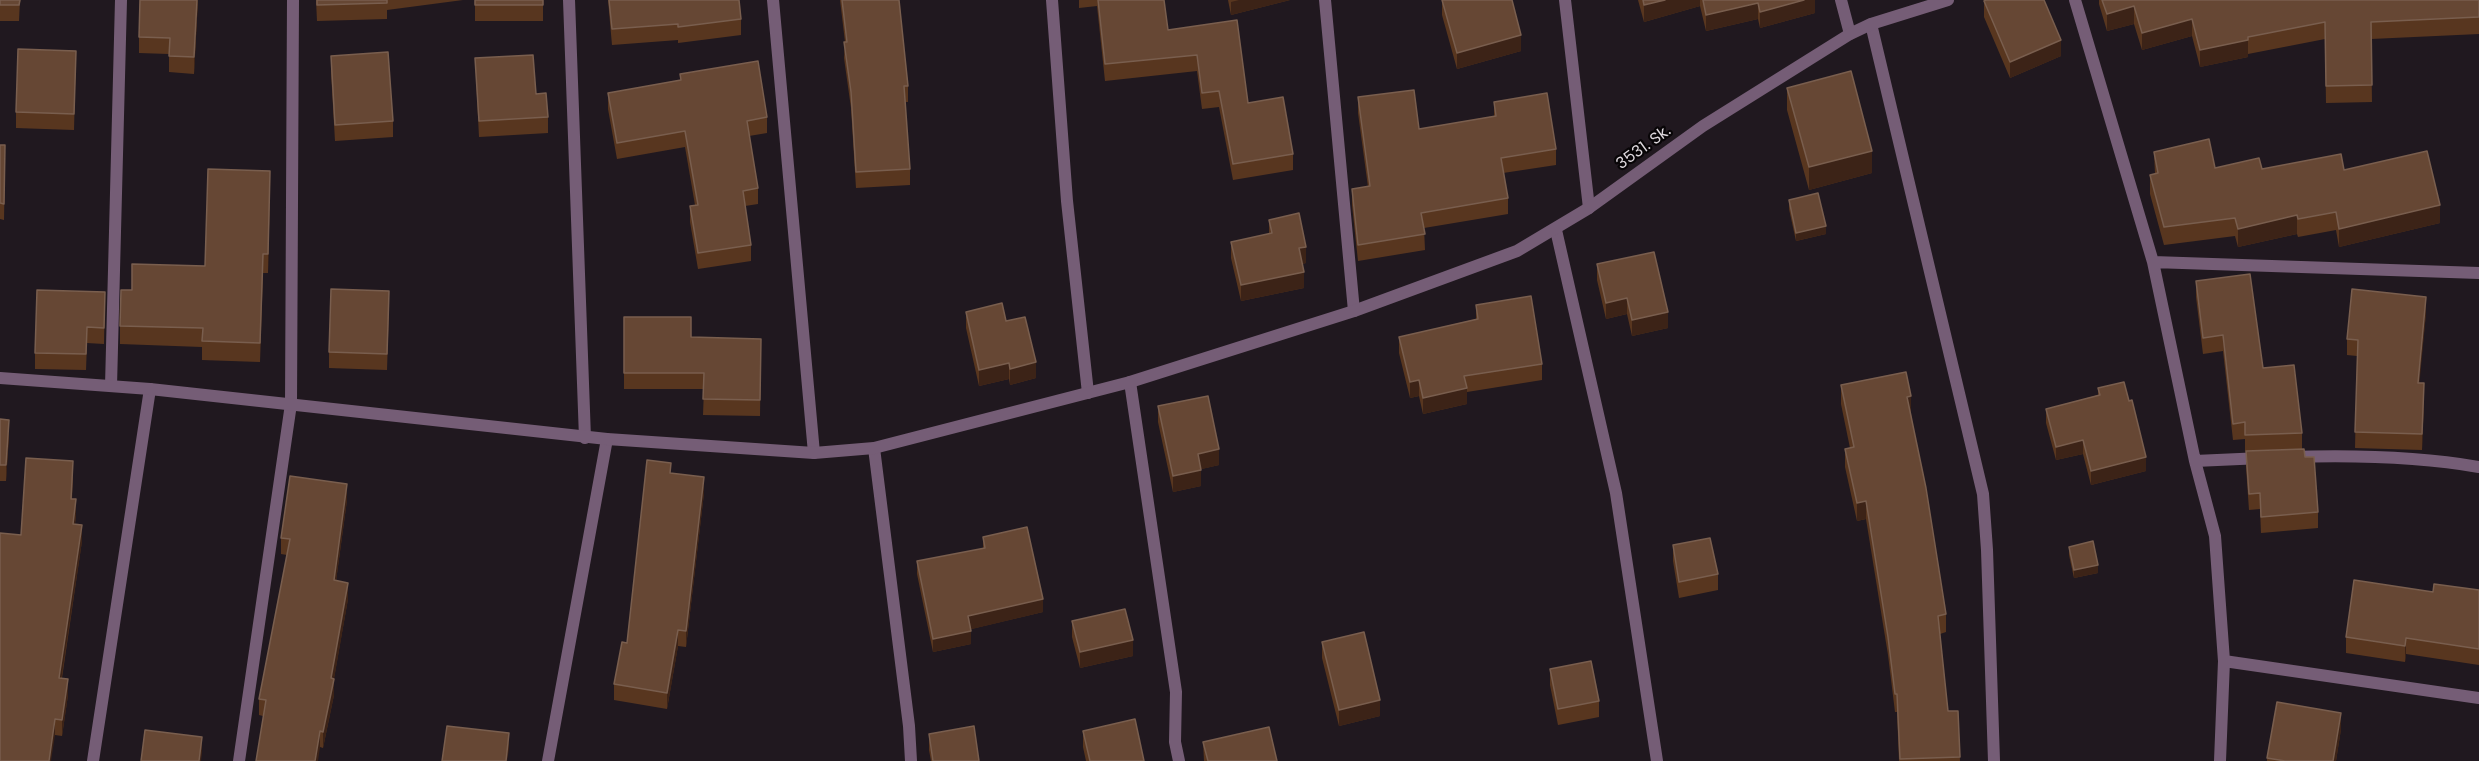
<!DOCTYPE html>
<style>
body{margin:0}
canvas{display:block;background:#20181f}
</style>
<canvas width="2479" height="761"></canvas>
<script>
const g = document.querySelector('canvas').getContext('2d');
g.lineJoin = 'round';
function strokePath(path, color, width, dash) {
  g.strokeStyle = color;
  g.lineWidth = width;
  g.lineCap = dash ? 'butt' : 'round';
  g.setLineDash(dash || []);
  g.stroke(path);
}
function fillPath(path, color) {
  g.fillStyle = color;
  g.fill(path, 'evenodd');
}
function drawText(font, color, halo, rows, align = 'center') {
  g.font = font + ' Poppins,sans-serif';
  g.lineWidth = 4.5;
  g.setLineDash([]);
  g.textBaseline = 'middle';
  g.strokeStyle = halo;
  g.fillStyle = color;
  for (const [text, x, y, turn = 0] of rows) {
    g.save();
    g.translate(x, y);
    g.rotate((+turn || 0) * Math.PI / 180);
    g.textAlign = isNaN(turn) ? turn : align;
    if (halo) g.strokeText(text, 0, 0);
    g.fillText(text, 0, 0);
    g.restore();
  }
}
strokePath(new Path2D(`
 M569 0 585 438
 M773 0 814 453
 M1052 0 1067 201 1088 393
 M1325 0 1354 311
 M1565 0 1589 208
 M1841 0 1850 34
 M2075 0 2153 262 2195 461 2215 536 2224 661 2220 761
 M1871 24 1983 494 1987 550 1994 761
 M1556 230 1616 493 1657 761
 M2153 262 2479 273
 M1130 382 1176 692 1175 742 1179 761
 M111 386 121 0
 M874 448 909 726 911 761
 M2289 457C2351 455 2417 456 2479 467
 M2195 461 2262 458
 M2224 661 2479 698
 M93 761 150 389
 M239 761 291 404 293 0
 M548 761 607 439`), '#755d76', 12);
strokePath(new Path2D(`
 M0 378 150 389 607 439 814 453 874 448 1130 382 1354 311 1517 251 1589 208 1703 126 1850 34 1871 24 1948 0`), '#755d76', 12);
fillPath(new Path2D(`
 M0 0H20L19 21H0Z
 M198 0 194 74 169 72V54L139 53V37Z
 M316 0H463L387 10V19L317 21Z
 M475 0H543V21H475Z
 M608 0H739L741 19V35L678 43V40L612 45Z
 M840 0H899L908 86V102H905L910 169V185L856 188 851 108 844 58 845 42Z
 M1079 0H1164L1168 30 1237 20 1248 103 1293 154V170L1233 180 1219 107 1202 109 1197 71 1105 81 1097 6 1079 8Z
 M1228 0H1290L1231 15Z
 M1442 0 1521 51 1457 69 1442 15Z
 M1638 0H1815V13L1760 28 1758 19 1706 31 1700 6 1644 22Z
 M2099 0H2479V34L2371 39 2372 102 2326 103 2325 39 2248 54V57L2200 67 2192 36 2142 50 2134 24 2107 31 2099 4Z
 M1984 1 2061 56 2010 78 1984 17Z
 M76 51 74 130 16 128V112Z
 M331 56 393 121V137L335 141 331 72Z
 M475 58 536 94 548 117V133L479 137Z
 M680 74 767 117V133L749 136 758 188V204L745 206 751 245V261L698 269 690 222V206L695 205 685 147 617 159 608 109V93L680 80Z
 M1787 88 1872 173 1809 190 1787 110Z
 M1358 97 1419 129 1494 116V102L1556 149V165L1503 173 1508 198V214L1424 228 1425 250 1358 261 1352 205V189L1368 187 1358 113Z
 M0 145 5 161 4 220 0 219Z
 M2154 152 2215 168 2344 170 2440 223 2339 247 2336 230 2298 237 2297 234 2238 247 2235 236 2164 245 2150 194V175L2155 174Z
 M270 190 268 273H263L260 362 202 360V347L120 344V326L132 290 205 266Z
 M1789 200 1826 234 1796 241 1789 209Z
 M1269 220 1306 263 1302 264 1304 288 1241 301 1231 258V242L1269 234Z
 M1597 264 1668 328 1632 336 1627 314 1606 319 1597 280Z
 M2196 281 2263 368 2302 433V449L2245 451V439L2233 440 2223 351 2203 354 2196 297Z
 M105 292 104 344 87 343 86 370 35 369V353Z
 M1476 305 1542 364V380L1467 392V404L1423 414 1419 396 1410 398 1399 353V337L1476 319Z
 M389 307 387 370 329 368V352Z
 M966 312 1006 321 1036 378 1010 385 1009 379 979 386 966 328Z
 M2426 313 2419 383 2424 399 2422 450 2355 448 2357 356 2347 355V339Z
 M624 317 691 337 761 339 760 416 703 415 704 389H624Z
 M1841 385 1911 414 1946 614V632L1940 634 1948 711H1958L1960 761H1899L1897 712H1895L1888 655 1866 519 1857 521 1845 467V449L1850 448 1841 404Z
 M2098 388 2146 471 2091 485 2083 454 2056 460 2046 423V409L2098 395Z
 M1158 406 1219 465 1201 469V486L1173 492 1158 422Z
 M0 419 9 436 6 481H0Z
 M2246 451 2305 457 2318 512V528L2261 533 2260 509 2249 510 2246 467Z
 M671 473 704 493 686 647 678 646 667 709 614 700V684L627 643Z
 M73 476 72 499 76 515 75 524 82 541 62 678 68 695 62 736 55 735 21 535Z
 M347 500 336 581 348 599 334 678V695L323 748 320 747 263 716 259 715V699L287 555 281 554V538Z
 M983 537 1043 612 971 629V644L933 652 917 574V561L983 549Z
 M1673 545 1718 574V590L1679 598 1673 561Z
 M2069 547 2098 573 2074 578 2069 555Z
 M2479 590V665L2406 654 2405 662 2346 653V637L2433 592Z
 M1072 621 1133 656 1080 668 1072 637Z
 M1322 642 1380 716 1339 726 1322 658Z
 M1550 669 1599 701V717L1558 725 1550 685Z
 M2341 729 2336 761H2267V758Z
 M1083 731 1144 761H1086L1083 747Z
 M929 734 979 761H931L929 750Z
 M1203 742 1277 761H1204Z`), '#58361f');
fillPath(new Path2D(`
 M197 0H198L194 74V57Z
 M1239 0H1290L1231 15V2Z
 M1665 0H1700V6L1644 22V5Z
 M1804 0H1815V13L1760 28V12Z
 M1758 3V19L1706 31V15Z
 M2134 6V24L2107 31V14Z
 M2192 19V36L2142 50V33Z
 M1521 35V51L1457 69V53Z
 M2061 40V56L2010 78V62Z
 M2248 40V57L2200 67V50Z
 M1872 151V173L1809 190V167Z
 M270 171V190L268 273V254Z
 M2440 205V223L2339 247V229Z
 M2297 215V234L2238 247V229Z
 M1826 226V234L1796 241V233Z
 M1306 247V263L1299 264V248Z
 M1304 272V288L1241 301V285Z
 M2426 297V313L2418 399V383Z
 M1627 298V314L1606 319V303Z
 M1668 312V328L1632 336V320Z
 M1036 362V378L1010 385V369Z
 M1009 363V379L979 386V370Z
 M1419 380V396L1410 398V382Z
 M2424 383V399L2422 450V434Z
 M1467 388V404L1423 414V398Z
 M1911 396V414L1907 415V397Z
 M9 420V436L6 481V465Z
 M2083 440V454L2056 460V447Z
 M1219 449V465L1198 470V454Z
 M2146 457V471L2091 485V471Z
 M1201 470V486L1173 492V476Z
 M704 477V493L686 647V631Z
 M347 484V500L334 596V580Z
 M76 499V515L73 540V524Z
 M1866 501V519L1857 521V503Z
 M82 525V541L59 694V678Z
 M2098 565V573L2074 578V570Z
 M348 583V599L333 685 334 679V695L323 748V732L331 678Z
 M1043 599V612L968 630V616Z
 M678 630V646L667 709V693Z
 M971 631V644L933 652V639Z
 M2406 638V654L2405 662V646Z
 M1133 640V656L1080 668V652Z
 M68 679V695L62 736V720Z
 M1380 700V716L1339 726V710Z
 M2341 713V729L2336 761H2333Z
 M55 719V735L51 761H49Z
 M320 731V747L318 761H315Z
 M509 733V749L507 761H506Z
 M202 737V753L201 761H199Z`), '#3c2317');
const building = new Path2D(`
 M0 0H20L19 5H0Z
 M140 0H197L194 57 169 56 170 38 139 37Z
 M317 0H387V3L317 5Z
 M475 0H543V5H475Z
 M609 0H739L741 19 678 27V24L612 29Z
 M842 0H899L908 86H904L910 169 856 172 851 92 844 42H847Z
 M1098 0H1164L1168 30 1237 20 1248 103 1283 97 1293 154 1233 164 1219 91 1202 93 1197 55 1105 64Z
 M1442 0H1512L1521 35 1457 53Z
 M1643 0H1665L1644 5Z
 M1703 0H1804L1760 12 1758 3 1706 15Z
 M1986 0H2044L2061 40 2010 62 1984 1Z
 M2102 0H2479V17L2371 22 2372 85 2326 86 2325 22 2248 37V40L2200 50 2192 19 2142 33 2134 6 2107 14Z
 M18 49 76 51 74 114 16 112Z
 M388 52 393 121 335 125 331 56Z
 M533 55 536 94 546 93 548 117 479 121 475 58Z
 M758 61 767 117 747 121 758 188 743 191 751 245 698 253 690 206 698 205 685 131 617 143 608 93 681 80 680 74Z
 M1851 71 1872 151 1809 167 1787 88Z
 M1414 90 1419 129 1496 116 1494 102 1547 93 1556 149 1501 158 1508 198 1421 213 1425 234 1358 245 1352 189 1370 186 1358 97Z
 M2209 139 2215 168 2259 158 2262 169 2341 154 2344 170 2427 151 2440 205 2339 229 2336 212 2298 219 2297 215 2238 229 2235 218 2164 227 2150 175 2158 173 2154 152Z
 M0 145H5L4 204 0 203Z
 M208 169 270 171 268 254H263L260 343 202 341 203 328 120 326 121 290H132V264L205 266Z
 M1818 193 1826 226 1796 233 1789 200Z
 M1299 213 1306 247 1299 248 1304 272 1241 285 1231 242 1272 233 1269 220Z
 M1654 252 1668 312 1632 320 1627 298 1606 303 1597 264Z
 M2250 274 2263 368 2294 365 2302 433 2245 435V422L2233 424 2223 335 2203 338 2196 281Z
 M331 289 389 291 387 354 329 352Z
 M2352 289 2426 297 2418 383H2424L2422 434 2355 432 2358 340 2347 339Z
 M37 290 105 292 104 328 87 327 86 354 35 353Z
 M1531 296 1542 364 1464 376 1467 388 1423 398 1419 380 1410 382 1399 337 1478 319 1476 305Z
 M1002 303 1006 321 1025 317 1036 362 1010 369 1009 363 979 370 966 312Z
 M624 317H691V337L761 339 760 400 703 399 704 373H624Z
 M1906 372 1911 396 1907 397 1926 488 1946 614 1938 616 1948 711H1958L1960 757 1900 759 1897 694H1895L1888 637 1866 501 1857 503 1845 449 1854 447 1841 385Z
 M2124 382 2129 401 2132 400 2146 457 2091 471 2083 440 2056 447 2046 409 2100 395 2098 388Z
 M1208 396 1219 449 1198 454 1201 470 1173 476 1158 406Z
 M0 419 9 420 6 465H0Z
 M2304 449 2305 457H2314L2318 512 2261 517 2260 493 2249 494 2246 451Z
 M26 458 73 461 71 499H76L73 524 82 525 59 678 68 679 62 720 55 719 49 761H0V533L21 535Z
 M647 460 671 463 670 473 704 477 686 631 678 630 667 693 614 684 622 642 627 643Z
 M290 476 347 484 334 580 348 583 331 678 334 679 323 732 320 731 315 761H256L266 700 259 699 290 539 281 538Z
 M1027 527 1043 599 968 616 971 631 933 639 917 561 985 548 983 537Z
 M1710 538 1718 574 1679 582 1673 545Z
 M2093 541 2098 565 2074 570 2069 547Z
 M2354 580 2433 592 2434 584 2479 590V649L2406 638 2405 646 2346 637Z
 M1125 609 1133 640 1080 652 1072 621Z
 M1364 632 1380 700 1339 710 1322 642Z
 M1591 661 1599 701 1558 709 1550 669Z
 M2277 702 2341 713 2333 761H2285L2267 758Z
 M1135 719 1144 761H1090L1083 731Z
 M447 726 509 733 506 761H442Z
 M974 726 979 761H933L929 734Z
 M1269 727 1277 761H1208L1203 742Z
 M145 730 202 737 199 761H141Z`);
fillPath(building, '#664734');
strokePath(building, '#795e4e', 1.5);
drawText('16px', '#ddd7dc', '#080507', [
 ["3531. Sk.",1644,148,-36]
]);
</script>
